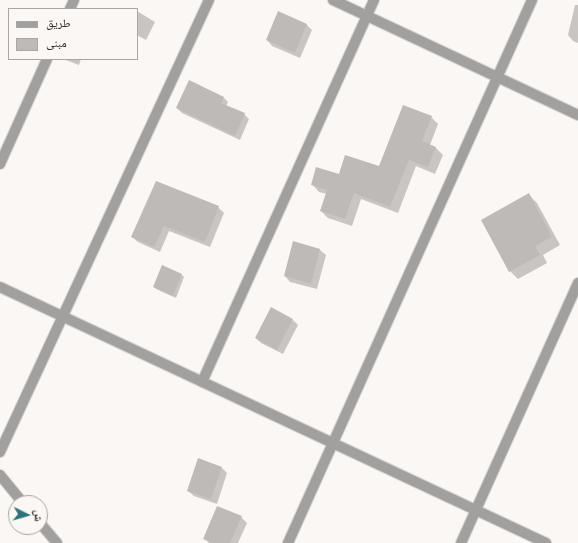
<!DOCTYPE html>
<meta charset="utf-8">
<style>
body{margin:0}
#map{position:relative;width:578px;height:543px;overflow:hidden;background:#faf7f4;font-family:"Titillium Web","Noto Naskh Arabic",sans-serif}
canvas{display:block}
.legend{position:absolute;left:8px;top:8px;width:130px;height:52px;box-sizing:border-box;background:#faf7f4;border:1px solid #a9a6a4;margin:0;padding:5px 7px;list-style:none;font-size:12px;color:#2f2d2c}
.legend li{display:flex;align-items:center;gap:8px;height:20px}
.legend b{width:20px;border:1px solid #a9a6a4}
.north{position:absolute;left:8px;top:495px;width:40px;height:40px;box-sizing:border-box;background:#faf7f4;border:1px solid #a9a6a4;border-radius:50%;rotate:95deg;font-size:11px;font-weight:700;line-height:16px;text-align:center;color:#2f2d2c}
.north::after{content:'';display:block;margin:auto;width:14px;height:18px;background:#2b747c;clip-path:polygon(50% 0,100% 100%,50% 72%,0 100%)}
</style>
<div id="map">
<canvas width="578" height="543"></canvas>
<ul class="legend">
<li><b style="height:5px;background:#a2a09f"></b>طريق</li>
<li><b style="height:11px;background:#bebab7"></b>مبنى</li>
</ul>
<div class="north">ش</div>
</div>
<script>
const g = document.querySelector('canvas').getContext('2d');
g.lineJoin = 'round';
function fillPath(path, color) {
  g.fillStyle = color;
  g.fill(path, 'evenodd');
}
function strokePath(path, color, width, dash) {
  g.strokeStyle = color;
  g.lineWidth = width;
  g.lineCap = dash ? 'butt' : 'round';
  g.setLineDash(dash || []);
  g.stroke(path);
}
fillPath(new Path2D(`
 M575 5H578V43L573 41 568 35Z
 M137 11 155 22 146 40 137 35Z
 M306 24 312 30 300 58 272 46 267 40Z
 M63 59H81L79 65Z
 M223 97 228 102 226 106 244 114 249 119 240 140 182 113 177 108Z
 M431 117 438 124 430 145 436 148 443 155 435 174 416 166 398 213 361 199 352 226 328 218 321 211 327 194 319 192 312 184 339 175 380 168Z
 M529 195 537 203 560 245 543 255 547 263 518 279 510 271Z
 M218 207 224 213 210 247 169 231 160 252 138 242 132 237Z
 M294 243 320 250 326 255 317 289 290 282 285 276Z
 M182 275 184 277 176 298 156 289 154 287Z
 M293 320 298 325 283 354 261 343 256 338Z
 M222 468 227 473 217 504 194 496 188 491Z
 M241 517 247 523 238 543H209L204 538Z`), '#0003');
fillPath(new Path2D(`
 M278 11 307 24 295 53 266 40Z
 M189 80 224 97 221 103 245 113 235 136 176 108Z
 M403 105 432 116 422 141 436 147 428 167 409 160 390 207 354 193 345 219 320 211 327 190 311 185 316 167 339 174 345 155 379 166Z
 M156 181 219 206 205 242 164 226 154 247 131 237Z
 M529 193 552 237 535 246 540 255 509 272 481 220Z
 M293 241 320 249 311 284 284 276Z
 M162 265 182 274 173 296 153 287Z
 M271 307 293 319 277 350 255 338Z
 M198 458 222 467 211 499 187 491Z
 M217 506 242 516 230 543H213L203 539Z`), '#bebab7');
const minor = new Path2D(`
 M333 0 578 115
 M70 9 74 0
 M0 164 47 59
 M0 287 546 543
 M202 382 374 0
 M0 452 209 0
 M288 543 532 0
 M461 543 578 283`);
const tertiary = new Path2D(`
 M0 475 23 503
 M40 523 57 543`);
strokePath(minor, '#d5d3d0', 12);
strokePath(tertiary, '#d5d3d0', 12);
strokePath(minor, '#a2a09f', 10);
strokePath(tertiary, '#a2a09f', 10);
</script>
